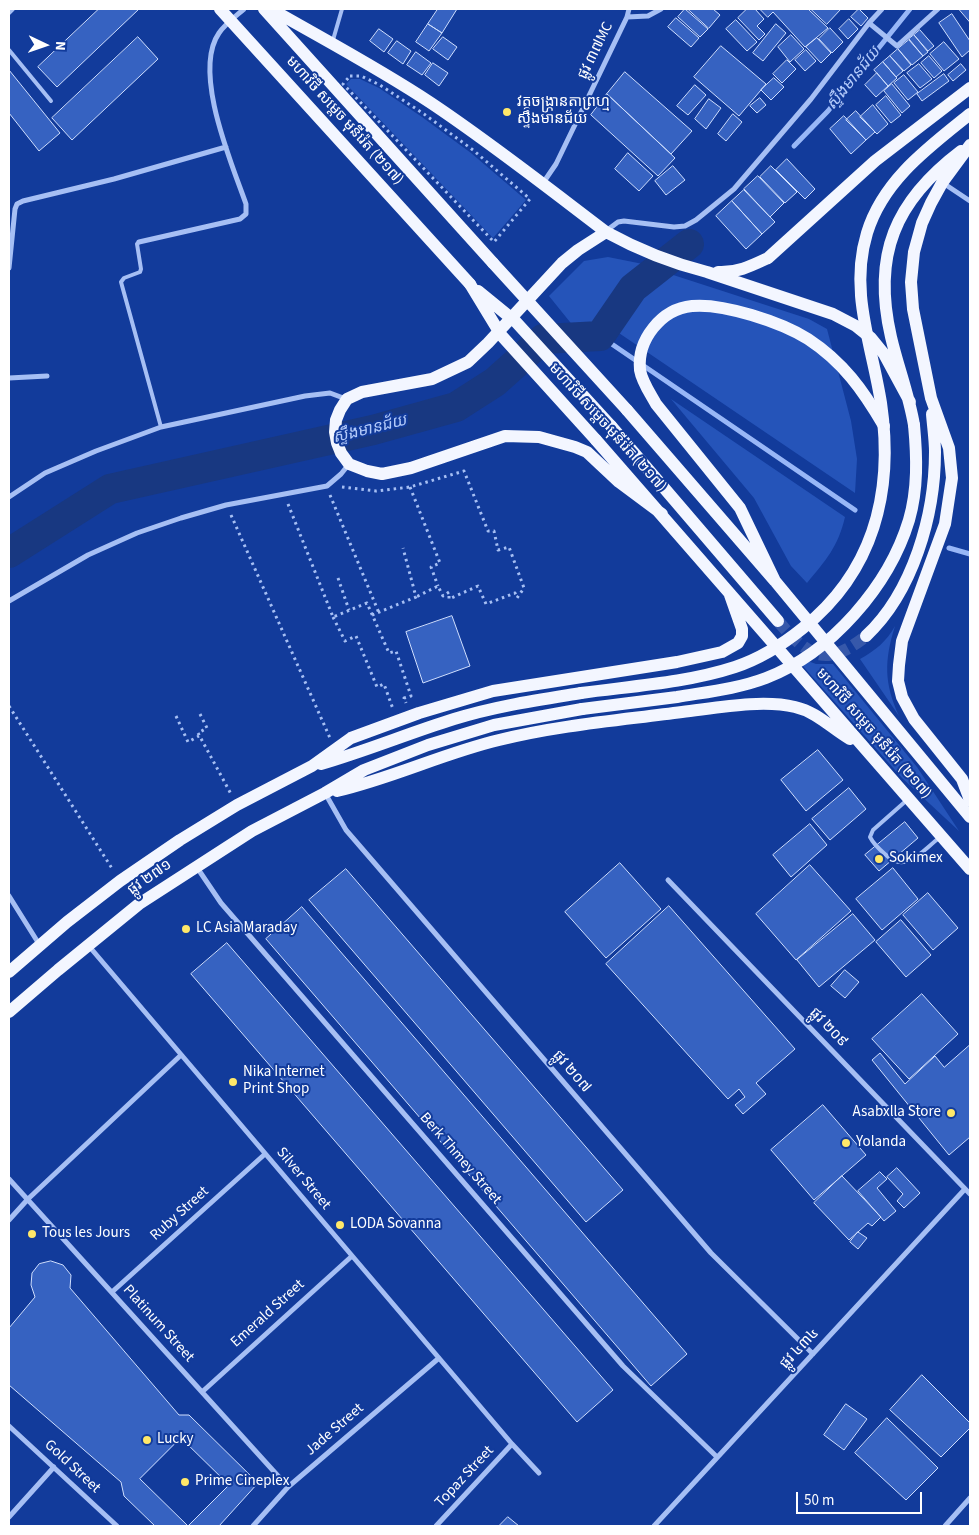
<!DOCTYPE html>
<meta charset="utf-8">
<style>
body{margin:0}
#map{position:relative;width:979px;height:1535px;overflow:hidden;background:#123b9b;font-family:"Source Sans 3",sans-serif}
canvas{display:block}
.frame{position:absolute;inset:0;border:10px solid #fff;pointer-events:none}
.north{position:absolute;left:20px;top:20px;width:50px;height:50px;-webkit-text-stroke:4px #123b9b;paint-order:stroke;rotate:93deg;font-size:14px;font-weight:700;line-height:20px;text-align:center;color:#fff}
.north::after{content:'';display:block;margin:auto;width:18px;height:22px;background:#fff;clip-path:polygon(50% 0,100% 100%,50% 72%,0 100%)}
.scale{position:absolute;left:796px;top:1492px;width:126px;height:22px;box-sizing:border-box;border:2px solid #fff;border-top:0;padding-left:6px;font-size:15px;line-height:18px;white-space:nowrap;color:#fff;-webkit-text-stroke:4px #123b9b;paint-order:stroke}
</style>
<div id="map">
<canvas width="979" height="1535"></canvas>
<div class="frame"></div>
<div class="north">N</div>
<div class="scale">50 m</div>
</div>
<script>
const g = document.querySelector('canvas').getContext('2d');
g.lineJoin = 'round';
function fillPath(path, color) {
  g.fillStyle = color;
  g.fill(path, 'evenodd');
}
function strokePath(path, color, width, dash) {
  g.strokeStyle = color;
  g.lineWidth = width;
  g.lineCap = dash ? 'butt' : 'round';
  g.setLineDash(dash || []);
  g.stroke(path);
}
function drawText(font, color, halo, rows, align = 'center') {
  g.font = font + ' "Source Sans 3","Noto Sans Khmer",sans-serif';
  g.lineWidth = 4;
  g.setLineDash([]);
  g.textBaseline = 'middle';
  g.strokeStyle = halo;
  g.fillStyle = color;
  for (const [text, x, y, turn = 0] of rows) {
    g.save();
    g.translate(x, y);
    g.rotate((+turn || 0) * Math.PI / 180);
    g.textAlign = isNaN(turn) ? turn : align;
    if (halo) g.strokeText(text, 0, 0);
    g.fillText(text, 0, 0);
    g.restore();
  }
}
fillPath(new Path2D(`
 M351 79H360L379 88 422 117 471 153 526 200 493 238 346 84Z
 M608 257 643 264 624 280 592 325 574 327 549 296 584 261Z
 M664 272 809 319 827 329 851 421 857 459 855 493 613 329 644 289Z
 M671 399 845 517C838 547 826 560 807 583L791 566 754 498Z
 M895 626C884 661 884 683 899 716L860 659C876 650 886 642 895 626Z
 M808 661 816 664H833L917 767 959 831 902 778 802 665Z`), '#2554b9');
strokePath(new Path2D(`
 M794 146 828 111 910 9
 M600 336 855 510
 M949 548 970 554`), '#98b7f7', 5);
strokePath(new Path2D(`
 M9 553 110 489 373 430 456 407 495 382 543 339 600 336 633 288 689 244`), '#183881', 30);
const building = new Path2D(`
 M99 9H139L57 87 38 67Z
 M438 9H457L442 33 428 24Z
 M685 9 708 29 700 37 678 17Z
 M688 9H713L720 15 709 28Z
 M747 9H755L764 19 757 26 765 34 759 40 738 18Z
 M760 9H808L828 28 805 47 773 12 768 17Z
 M811 9H841L827 24Z
 M859 9 868 18 861 26 851 17Z
 M959 9H970V22Z
 M952 14 970 41V50L962 57 939 23Z
 M676 18 699 38 691 47 668 27Z
 M849 19 858 29 848 39 839 29Z
 M736 20 757 42 747 51 726 29Z
 M428 24 442 33 429 51 416 42Z
 M776 24 786 33 763 61 753 53Z
 M830 28 843 42 832 53 819 39Z
 M379 29 393 39 384 52 370 41Z
 M920 30 934 46 928 51 914 35Z
 M791 35 804 49 790 62 778 47Z
 M914 35 928 52 923 56 909 39Z
 M138 37 158 59 72 140 52 118Z
 M443 37 457 47 448 60 433 49Z
 M817 38 831 53 821 63 806 47Z
 M909 40 923 56 912 65 898 49Z
 M397 41 411 51 403 64 388 53Z
 M944 42 959 59 944 71 930 54Z
 M721 46 766 84 739 116 694 77Z
 M898 49 911 65 904 71 890 56Z
 M806 50 816 61 805 71 795 60Z
 M416 52 431 63 422 75 407 65Z
 M890 56 903 71 896 77 883 62Z
 M929 56 942 71 934 78 921 63Z
 M787 60 796 69 782 83 773 74Z
 M883 62 897 78 888 86 874 70Z
 M433 63 448 73 439 86 425 75Z
 M919 64 932 79 920 88 907 73Z
 M961 64 966 70 953 81 948 75Z
 M9 70 60 133 39 151 9 113Z
 M625 72 692 131 671 154 607 94Z
 M877 73 888 86 876 97 865 85Z
 M944 74 949 81 922 101 917 94Z
 M904 75 918 92 908 100 894 83Z
 M774 78 784 87 771 100 761 90Z
 M892 84 910 106 902 113 884 91Z
 M695 85 706 95 688 115 677 106Z
 M607 94 675 158 658 176 591 115Z
 M886 96 901 115 891 123 876 105Z
 M760 98 766 105 757 113 750 106Z
 M709 99 721 108 706 129 695 119Z
 M873 105 888 124 877 134 860 117Z
 M856 111 875 132 866 140 846 120Z
 M733 114 742 122 726 141 718 134Z
 M844 116 866 140 851 154 830 129Z
 M628 153 653 176 639 191 615 169Z
 M787 159 815 189 805 199 776 170Z
 M673 166 685 180 666 195 655 181Z
 M771 166 797 192 785 203 760 177Z
 M758 176 784 203 770 217 744 189Z
 M744 190 775 222 762 234 732 201Z
 M732 201 762 234 746 249 716 216Z
 M452 616 470 666 423 683 406 632Z
 M818 750 843 780 806 811 781 780Z
 M849 788 866 809 830 840 812 819Z
 M905 822 918 838 879 871 865 855Z
 M810 824 827 845 791 877 773 855Z
 M620 863 661 909 606 958 565 912Z
 M810 865 851 911 796 960 756 914Z
 M893 868 918 899 882 930 856 899Z
 M346 869 623 1190 586 1222 309 900Z
 M928 893 958 928 933 950 903 915Z
 M669 906 795 1049 756 1083 766 1094 743 1114 735 1105 745 1097 739 1089 728 1099 606 964Z
 M302 907 687 1354 651 1386 266 939Z
 M853 914 875 940 819 987 797 960Z
 M901 920 931 955 906 977 876 942Z
 M227 943 613 1390 577 1422 191 974Z
 M845 970 859 982 845 998 831 986Z
 M922 994 958 1034 909 1079 872 1039Z
 M970 1045V1137L949 1155 872 1060 880 1053 905 1084 935 1056 944 1067Z
 M823 1105 866 1155 814 1200 771 1150Z
 M897 1168 920 1193 904 1208 897 1201 903 1194 887 1177Z
 M880 1172 887 1179 877 1188 896 1211 884 1221 858 1191Z
 M842 1176 881 1217 872 1226 868 1223 849 1240 814 1203Z
 M858 1232 867 1238 858 1249 850 1242Z
 M51 1261 63 1265 71 1275 70 1288 179 1415H189L258 1483 219 1526H155L124 1496 121 1482 9 1385V1328L35 1297 31 1285 32 1273 39 1264Z
 M922 1375 970 1423V1428L941 1457 890 1410Z
 M846 1404 867 1419 844 1450 824 1435Z
 M887 1418 938 1468 906 1500 855 1453Z
 M181 1438 229 1485 188 1526 140 1479Z
 M508 1517 519 1526H499Z`);
fillPath(building, '#3662c1');
strokePath(building, '#cfdefd', 1);
strokePath(new Path2D(`
 M778 621C808 656 825 669 866 636`), '#3658aa', 12, [12, 6]);
strokePath(new Path2D(`
 M350 76H361L380 85 424 114 473 150 530 199 494 242 343 84Z
 M342 487 376 491 410 487 464 471 488 531H494L498 550 509 547 524 588 517 598 515 593 486 604 478 586 449 599V592L443 596 438 586 416 597
 M410 487 440 563 431 567 438 586
 M330 495 379 613
 M288 504 333 617 367 603 389 653 396 651 411 696 404 698 406 703
 M231 515 330 738
 M338 578 349 610
 M372 615 416 597 403 548
 M333 617 345 641 356 636 377 687 384 684 393 709
 M9 706 113 870
 M200 714 207 728 198 733 231 794
 M176 716 188 742 199 736`), '#a6bff4', 3, [2.5, 4]);
strokePath(new Path2D(`
 M9 13 13 9
 M333 40 342 9
 M9 50 51 101
 M139 242 137 244 141 269 140 272 124 278 121 282 161 427
 M907 800 873 830 870 837C874 845 879 849 886 855 906 874 922 851 939 838`), '#a6bff4', 4);
strokePath(new Path2D(`
 M627 17 648 16 661 9
 M869 23 897 46 938 9
 M543 183 556 164 627 17 629 9
 M943 183 970 201
 M606 231 618 222 624 221 674 227 685 226 696 220 734 189 811 99 869 23 882 9
 M139 242 240 219 246 214V204C232 164 192 72 219 33 225 24 236 16 244 9
 M9 268 15 209 17 204 23 201 114 179 226 147
 M9 378 47 376
 M9 497 45 473 96 451 161 427 305 396 330 393 346 399
 M9 601 88 555 137 533 181 518 226 505 327 486 341 474 349 464
 M325 793 346 830 711 1253 813 1354
 M196 866 221 903 623 1366 717 1457
 M668 880 970 1194
 M9 896 39 944
 M88 945 512 1444 539 1473
 M9 1179 288 1487
 M9 1220 28 1199 181 1055
 M112 1292 265 1154
 M202 1392 352 1256
 M9 1426 117 1526
 M9 1517 54 1467
 M253 1526 288 1487 439 1358
 M436 1526 512 1444
 M654 1526 965 1189
 M945 1526 970 1498`), '#a6bff4', 5);
strokePath(new Path2D(`
 M220 9 470 284
 M264 9 493 263
 M271 9C325 40 380 69 431 103 491 143 548 188 606 232 637 249 671 263 707 272L833 314 856 326 871 338 884 354 910 402
 M970 145 942 183 931 203 922 223 914 252 911 282 913 309 931 398 949 448 952 478 945 524 902 641 899 665 898 681 902 697 914 719 962 779 970 800
 M606 232 578 250 562 263 488 343 468 362 432 379 362 392 347 399 340 410 336 420 335 432 337 443 341 453 349 464 367 471 382 474 411 468 505 436 539 437 575 447 587 452 619 482 662 514
 M718 272C737 273 751 266 768 258L875 161 970 88
 M627 410 775 581 970 817
 M914 425C909 395 898 367 891 337 872 255 895 201 961 151
 M611 426 778 621
 M596 440 970 869
 M775 581 740 508 656 404C650 393 642 382 640 370 637 340 661 309 692 306 723 303 781 322 808 339 843 362 863 390 884 426
 M866 636C913 592 935 515 935 452 935 440 933 427 932 414
 M321 764C366 751 409 733 454 719 496 706 538 700 581 693
 M337 791C393 778 444 753 499 740 559 725 622 720 682 712 716 708 762 699 795 707 817 712 831 728 850 739
 M9 972 67 922 120 881 180 840 237 805 312 766 351 738 419 713 493 691 677 662 722 652 738 643 742 636V629L730 595
 M9 1012 58 970 139 904 252 831 325 793 364 770 428 745 494 725 582 709`), '#f3f6ff', 12);
strokePath(new Path2D(`
 M493 263 627 410
 M470 284 501 335 596 440
 M478 291 516 322 611 426
 M581 693C632 686 686 683 735 667 759 659 782 645 803 628 874 571 894 491 881 403 872 345 849 292 867 233 883 180 929 147 970 114
 M582 709C614 705 645 701 677 697 706 692 737 689 766 678 831 653 889 586 909 520 918 489 917 457 914 425`), '#f3f6ff', 12);
for (const [x, y, r, color] of [
 [507,112,5,"#ffe869"],
 [879,859,5,"#ffe869"],
 [186,929,5,"#ffe869"],
 [233,1082,5,"#ffe869"],
 [951,1113,5,"#ffe869"],
 [846,1143,5,"#ffe869"],
 [340,1225,5,"#ffe869"],
 [32,1234,5,"#ffe869"],
 [147,1440,5,"#ffe869"],
 [185,1482,5,"#ffe869"]
]) {
  const dot = new Path2D();
  dot.arc(x, y, r, 0, 2 * Math.PI);
  g.fillStyle = color;
  g.fill(dot);
  strokePath(dot, '#123b9b', 2);
}
drawText('15px', '#fff', '#123b9b', [
 ["ផ្លូវ ៣៧MC",596,51,-64],
 ["មហាវិថី សម្តេច មុនីរ៉េត (២១៧)",344,121,48],
 ["មហាវិថី សម្តេច មុនីរ៉េត (២១៧)",607,428,48],
 ["មហាវិថី សម្តេច មុនីរ៉េត (២១៧)",873,734,49],
 ["ផ្លូវ ២៧១",150,878,-35],
 ["ផ្លូវ ២០៩",828,1028,46],
 ["ផ្លូវ ២០៧",571,1072,49],
 ["Berk Thmey Street",460,1159,49],
 ["Silver Street",303,1179,50],
 ["Ruby Street",180,1214,-42],
 ["Emerald Street",268,1314,-42],
 ["Platinum Street",158,1324,48],
 ["ផ្លូវ ៤៣៤",800,1349,-47],
 ["Jade Street",335,1430,-41],
 ["Gold Street",72,1467,43],
 ["Topaz Street",465,1477,-47]
]);
drawText('15px', '#fff', '#123b9b', [
 ["វត្តចង្ក្រានតាព្រហ្ម",517,103],
 ["ស្ទឹងមានជ័យ",517,120],
 ["Sokimex",889,859],
 ["LC Asia Maraday",196,929],
 ["Nika Internet",243,1073],
 ["Print Shop",243,1090],
 ["Asabxlla Store",941,1113,"right"],
 ["Yolanda",856,1143],
 ["LODA Sovanna",350,1225],
 ["Tous les Jours",42,1234],
 ["Lucky",157,1440],
 ["Prime Cineplex",195,1482]
], 'left');
drawText('italic 16px', '#b3cafa', '#123b9b', [
 ["ស្ទឹងមានជ័យ",854,79,-51],
 ["ស្ទឹងមានជ័យ",370,430,-14]
]);
</script>
